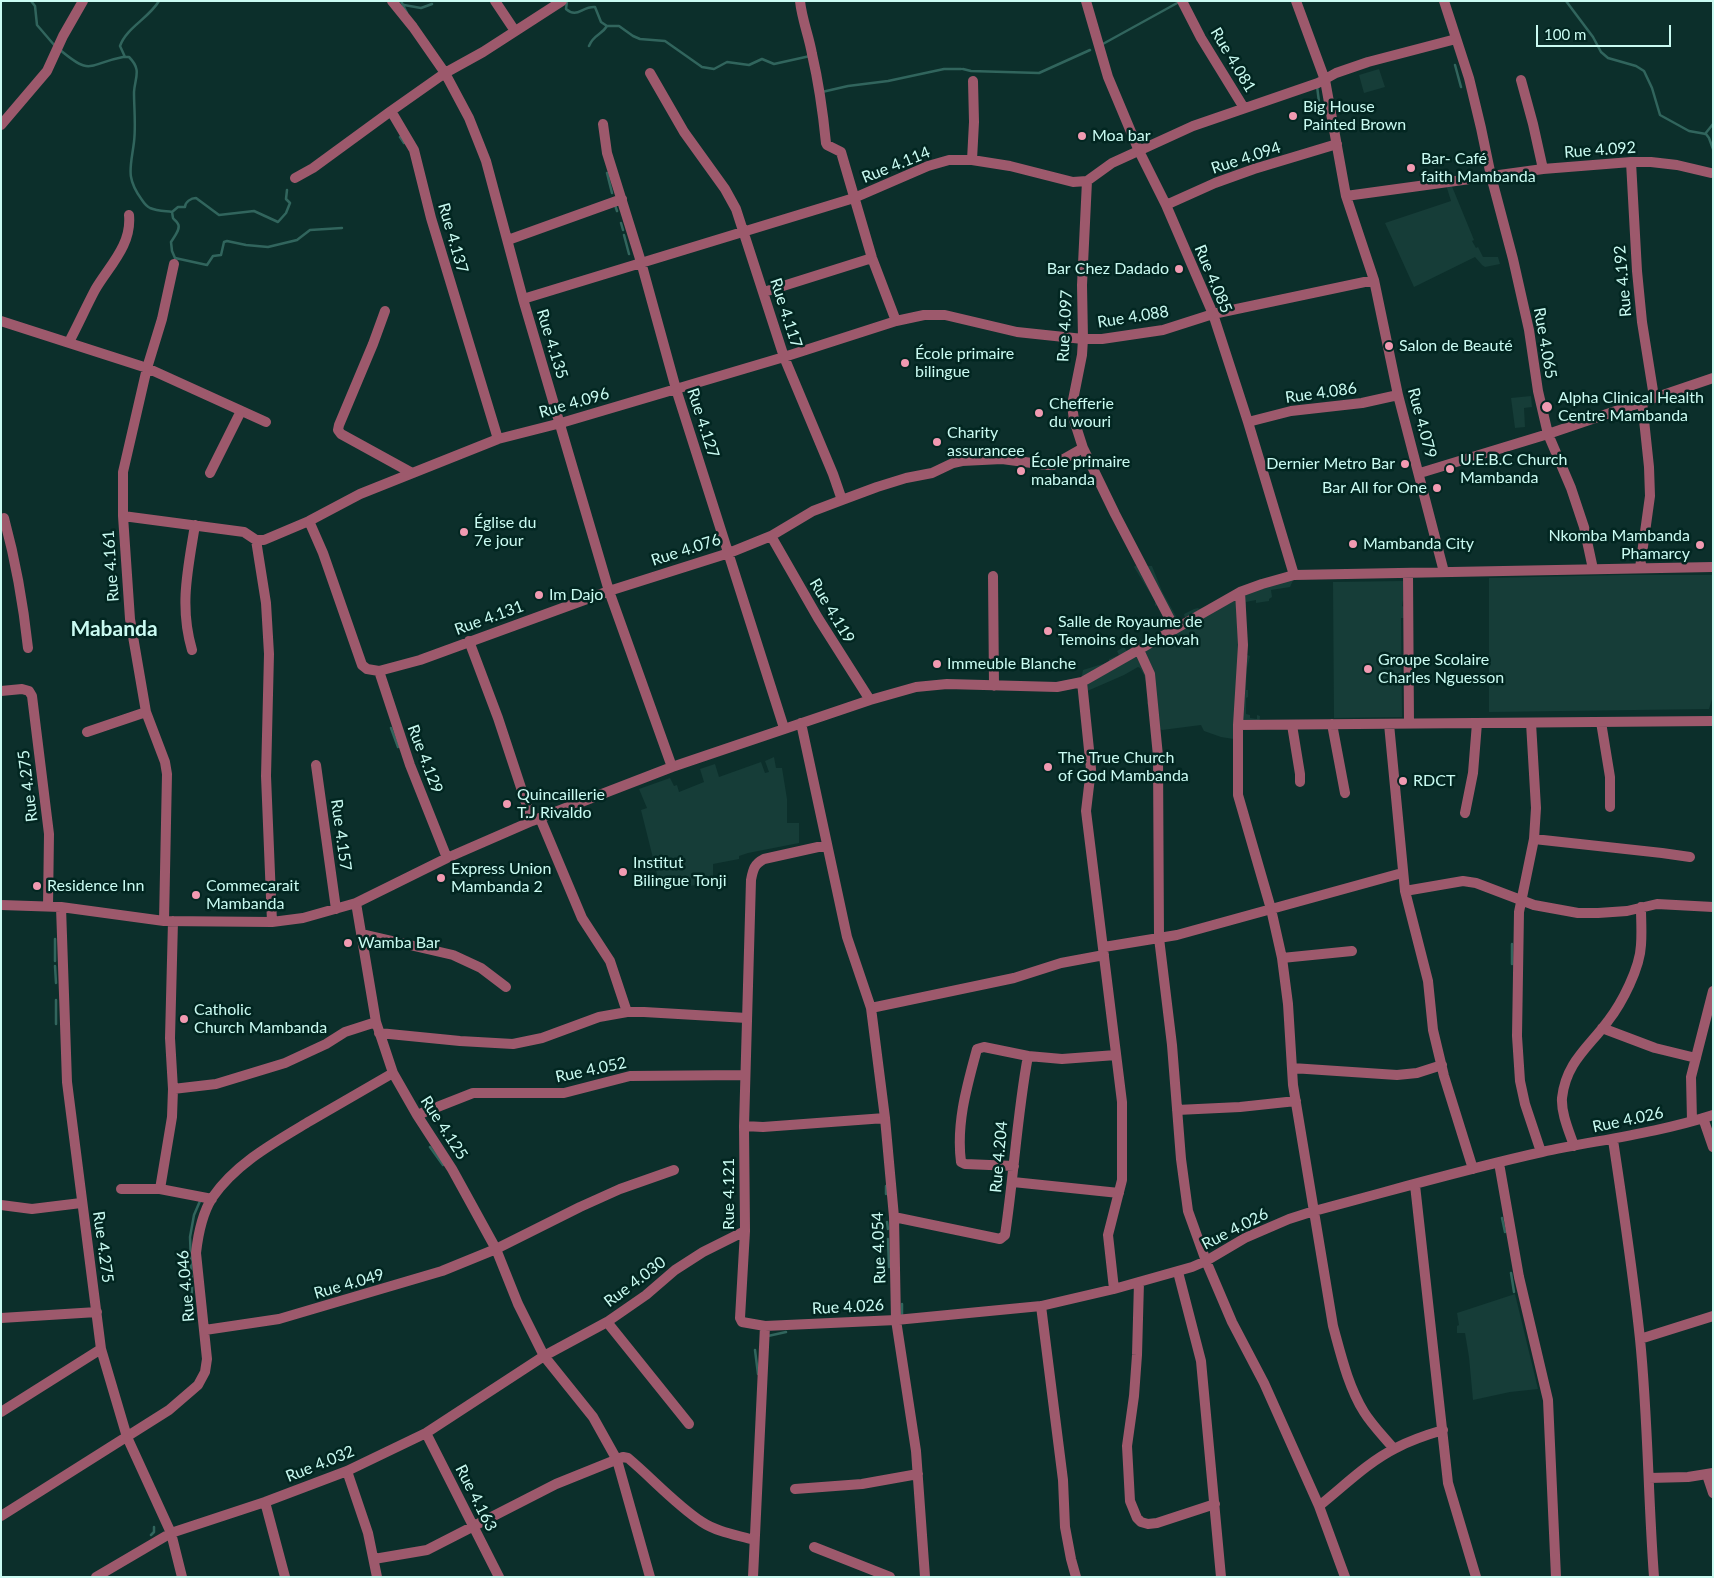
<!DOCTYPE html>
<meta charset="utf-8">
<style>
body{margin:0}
#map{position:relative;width:1714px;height:1578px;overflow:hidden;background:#0c2f2b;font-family:Lato,sans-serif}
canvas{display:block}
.frame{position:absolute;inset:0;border:2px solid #cafbf2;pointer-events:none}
.scale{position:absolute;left:1536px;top:25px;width:135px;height:22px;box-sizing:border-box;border:2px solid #cafbf2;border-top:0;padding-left:6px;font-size:15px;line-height:18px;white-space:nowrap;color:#cafbf2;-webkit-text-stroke:4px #022621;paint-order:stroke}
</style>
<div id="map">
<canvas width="1714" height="1578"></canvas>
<div class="frame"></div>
<div class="scale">100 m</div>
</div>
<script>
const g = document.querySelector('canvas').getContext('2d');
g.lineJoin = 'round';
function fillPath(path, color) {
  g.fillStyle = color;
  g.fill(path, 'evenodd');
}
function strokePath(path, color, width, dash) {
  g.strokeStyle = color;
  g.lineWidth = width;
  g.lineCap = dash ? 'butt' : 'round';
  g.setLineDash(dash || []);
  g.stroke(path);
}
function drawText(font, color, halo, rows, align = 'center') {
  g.font = font + ' Lato,sans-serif';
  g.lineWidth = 5;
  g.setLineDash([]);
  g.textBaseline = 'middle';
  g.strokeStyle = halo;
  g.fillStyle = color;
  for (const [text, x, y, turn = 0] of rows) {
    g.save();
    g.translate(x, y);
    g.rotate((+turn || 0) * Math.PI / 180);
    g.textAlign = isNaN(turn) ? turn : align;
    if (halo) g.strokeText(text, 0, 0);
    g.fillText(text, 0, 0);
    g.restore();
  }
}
fillPath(new Path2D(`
 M1379 69 1385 87 1364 93 1359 75Z
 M1451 184 1474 240 1472 241 1476 248 1478 247 1483 257H1498L1500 264 1485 267 1482 265 1475 257 1414 287 1385 223 1451 201 1446 185Z
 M1531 396 1532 407 1524 408 1525 427 1515 428 1511 398Z
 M1135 566H1152L1162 591 1178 620 1185 618 1184 614 1194 609 1198 608 1199 609 1295 576 1290 587 1271 590 1272 597 1269 599V601L1256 603V600L1246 602V606H1245V654L1250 656 1247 668 1246 690H1248V697L1246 698V714L1250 715V718L1257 719V715L1260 716 1259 728 1240 729V740L1221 737 1204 731 1201 725 1162 730 1152 726 1150 711 1147 703 1149 699 1147 686 1144 675 1140 668 1138 667 1124 675 1085 692 1080 685 1083 670 1109 662V659L1119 655 1117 651 1124 647 1127 651 1139 641 1150 637 1155 639 1171 631 1158 605 1155 606V601L1134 567Z
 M1621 575H1713V696L1709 709 1489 712V578Z
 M1403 581V600L1402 606 1405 607V618H1401L1402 717 1334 718 1333 582Z
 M774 757 776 768H782L787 799V823H799V843L748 853 739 856V859L713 864V881L681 888 679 881 660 886 641 810 647 808 639 789 670 778 674 786 677 785 679 792 704 782 700 769 715 764 719 777 761 762 765 773 769 772 765 761Z
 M1515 1294 1538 1389 1510 1392 1473 1400 1469 1357 1465 1333H1457V1326L1459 1325 1457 1313Z`), '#163d38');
strokePath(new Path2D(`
 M31 1 35 6 37 25 55 46
 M401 1 407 13
 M567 1 566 9C577 19 582 6 595 7L601 22 607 26H619L633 36 640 39 665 41 702 67 714 69 727 62 749 65 762 59 774 64 810 56
 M1566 1 1593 37 1601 52 1608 58 1636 66 1644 71 1652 88 1660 115 1689 131 1706 134 1709 138 1713 149
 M404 5 421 8 432 4
 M1101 45 1179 2
 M589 46C594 34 601 36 607 26
 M59 49C92 77 87 64 123 57H129C142 70 135 77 134 92 134 108 136 126 134 142 131 167 125 177 142 200 144 203 146 206 150 208 157 211 165 211 172 212
 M125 57 120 46C126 28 149 18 159 1
 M1455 65 1461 87
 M963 69 971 71 1039 73 1090 50
 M1317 86 1319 102
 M822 92 848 86 888 81 944 69H961
 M1705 134 1713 124
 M400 137 404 143
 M607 173 612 193
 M1424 177 1436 175
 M615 205 617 211
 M172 212 173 218C174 220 177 221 178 224 181 229 174 237 171 242L172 251 175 258 207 265 213 256 221 255 224 242 227 241 246 245 268 247 297 240 310 230 342 228
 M172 212 178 207H185C185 202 191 198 196 198L219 215 254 211 278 222 286 213 290 203 286 199 287 190
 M621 223 623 230
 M624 235 629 254
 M391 728 398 747
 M55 961V939
 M1512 964V944
 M55 966 56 983
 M56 1000V1024
 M430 1147 443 1165
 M886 1186V1194
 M1502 1218 1505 1232
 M887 1222 888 1229
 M888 1239 889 1267
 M1511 1273 1514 1292
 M902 1317V1304
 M193 1318 191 1307 192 1288 190 1237 194 1215 200 1201
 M768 1336 786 1332
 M755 1350 758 1374
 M151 1535 154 1532V1527`), '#31655d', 2.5);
strokePath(new Path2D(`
 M392 1 413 27 445 73 469 118 486 161 523 299 609 591 672 767
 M495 1 515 31
 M1086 1 1108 77 1139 151 1166 205 1213 314 1248 422 1294 575
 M1182 1 1201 38 1244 108
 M1296 1 1325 80 1346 196 1374 280 1398 395 1444 572
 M1444 1 1469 78 1481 128 1491 176 1513 259 1529 330 1538 391 1548 434 1571 488 1584 527 1593 569
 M1521 80 1533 124 1543 169
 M603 124 607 153 641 262 676 389 784 728
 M1 125 47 71 63 36 83 1
 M972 160 974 122 973 81
 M1631 162 1637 271 1642 322 1654 397
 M295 178 313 168 391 111
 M1087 181 1082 285 1083 339 1082 355 1072 405 1074 420 1083 448 1115 514 1175 629
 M1346 196 1543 169 1631 162H1651L1677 165 1711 173
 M1166 205 1215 183 1254 169 1337 144
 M508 240 622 199
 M764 292 872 258
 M523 299 854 198 928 166 949 160H972L1010 166 1073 182 1087 181 1112 163 1193 126 1318 83 1336 73 1368 62 1456 39
 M385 311 373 344 339 425 338 430 341 434 412 473
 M1 321 147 368 266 422
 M896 321 924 315H945L1017 332 1083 339H1102L1163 330 1213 314 1374 280
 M69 342C78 325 86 307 95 290 109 266 132 245 129 215
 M1248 422 1291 411 1362 403 1398 395
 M498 439 431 218 414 150 391 111 445 73 483 52 562 1
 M210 473 241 411
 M1420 473 1548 434 1713 378
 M842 500 877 487 906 478 932 473 953 463 962 461 1002 459 1047 465H1053L1083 448
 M123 516 244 532 256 540H264L309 521 360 494 498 439 561 423 676 389 784 357 896 321 872 258 841 152 827 145 826 143C823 113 819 84 812 54 809 36 802 20 800 1
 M4 518C16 562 23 602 28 648
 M309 521 323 553 362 665 367 669 379 671 420 660 609 591 729 553 771 536 813 511 842 500 833 474 784 357 736 209 725 189 684 132 650 73
 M771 536 818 618 870 700
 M256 540 266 603 269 654 266 776 272 922
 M1640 568 1650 496 1649 467 1642 401
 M1408 573 1409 724
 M993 576 994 686
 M1240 592 1243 645 1238 725V795L1271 909 1282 958 1288 1004 1293 1085 1333 1326C1341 1355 1348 1386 1364 1412 1372 1425 1384 1437 1394 1449
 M469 641 498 718 532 821
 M192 650C179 606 188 569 195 525
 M1139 650 1150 674 1158 756 1159 938 1172 1045 1181 1159 1188 1211 1206 1261 1232 1322 1264 1383 1319 1506 1345 1577
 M379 671 410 765 447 858
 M1082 682 1091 769 1086 811 1122 1102V1180L1108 1235 1114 1289
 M1 691 22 689 29 691 32 696 49 834 48 906
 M1601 722 1610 777V807
 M801 723 847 937 871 1008 885 1118 894 1217 896 1320 916 1451 925 1577
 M1531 723 1536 808 1534 839 1519 912 1517 1036 1520 1081 1525 1104 1541 1152
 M1332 724 1345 793
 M1389 724 1405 891 1428 981 1433 1030 1444 1076 1473 1169
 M1238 725 1713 721
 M1292 725 1300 774V782
 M87 732 146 712
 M316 765 336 909
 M1465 813 1473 773 1477 723
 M540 818 582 918 610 961 627 1012
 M1534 839 1662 853 1690 857
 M1405 891 1463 881 1476 883 1534 905 1578 913H1598L1627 911 1657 904 1713 907
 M356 903 376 1022 393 1073 417 1115 452 1169 496 1249 518 1304 544 1356 593 1417 617 1460 650 1577
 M1 905 61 907 164 921 272 922 303 918 356 903 447 858 532 821 672 767 870 700 916 687 947 684 1057 687 1082 682 1240 592 1262 584 1294 575 1713 567
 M61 907 67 1082 101 1349 127 1437 171 1533 182 1577
 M164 921 167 774 165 762 146 712 130 619 123 516V472L147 368 162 319 174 264
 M362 934 453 955 481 968 506 987
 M1104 947 1177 935 1402 873
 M1282 958 1352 951
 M871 1008 1014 978 1061 963 1104 955
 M1602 1028 1655 1048 1696 1058
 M379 1033 460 1041 513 1044 542 1038 599 1017 627 1012H644L747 1018
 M1292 1068 1397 1075 1417 1073 1442 1065
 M173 1089 216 1084 285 1063 326 1044 345 1032 376 1022
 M1177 1110 1240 1107 1296 1101
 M417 1115 473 1093H564L630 1076 745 1075
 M1703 1118 1713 1147
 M1692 1121 1691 1077 1713 991
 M744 1126 763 1127 885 1118
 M1613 1140C1623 1206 1633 1272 1640 1339 1648 1418 1648 1497 1654 1577
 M1574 1146C1569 1131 1561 1113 1562 1098 1566 1062 1589 1047 1608 1021 1622 1003 1640 968 1641 945 1642 932 1641 920 1641 907
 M1499 1163 1519 1277 1548 1400 1556 1577
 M1014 1166 965 1164 961 1162C956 1123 967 1086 977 1049L984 1047 1028 1056
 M1013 1182 1119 1193
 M1415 1185 1448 1483 1476 1577
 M121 1189H160L212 1199
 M160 1189 172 1117 173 1089 170 1038 173 921
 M1 1205 32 1209 81 1203
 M894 1217 1000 1239 1005 1235C1014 1175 1017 1115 1028 1056L1062 1059 1116 1055
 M1178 1272 1201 1361 1221 1577
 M1139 1282 1137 1355 1134 1396 1127 1446 1130 1501 1137 1518 1141 1522 1148 1524 1157 1523 1215 1504
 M1041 1306 1063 1480 1065 1527 1071 1559 1076 1577
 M1 1318 97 1312
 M607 1322 689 1424
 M765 1326 896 1320 1041 1306 1114 1289 1192 1267 1206 1261 1245 1238 1289 1219 1314 1211C1390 1191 1465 1169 1542 1152 1599 1140 1657 1133 1713 1115
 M205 1330 279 1319 442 1271 496 1249 580 1207 620 1189 674 1170
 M1640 1339 1713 1316
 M1 1412 101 1349
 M426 1433 499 1577
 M347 1471 368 1533 377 1577
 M1707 1475 1713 1493
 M1649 1478 1688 1477 1713 1473
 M795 1489 862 1484 918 1474
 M265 1502 285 1577
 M1319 1506C1344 1486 1368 1462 1396 1448 1411 1440 1426 1435 1443 1430
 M1 1516 169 1410 198 1385 205 1372 207 1359 196 1253C198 1235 202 1214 212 1198 236 1163 275 1142 310 1121 338 1105 365 1089 393 1073
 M814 1547 890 1577
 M374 1559 427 1550 556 1484 623 1457 628 1458C653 1479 675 1504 702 1522 717 1532 737 1535 754 1540
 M96 1577 171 1533 265 1502 347 1471 426 1433 544 1356 607 1322 646 1295 675 1270 703 1252 745 1231
 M753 1577 765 1326 742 1322 740 1318 745 1231 744 1126 751 880C753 870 754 864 764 859L827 845`), '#9d596c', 10);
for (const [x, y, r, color] of [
 [1293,116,5,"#f19ab1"],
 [1082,136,5,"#f19ab1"],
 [1411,168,5,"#f19ab1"],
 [1179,269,5,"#f19ab1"],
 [1389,346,5,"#f19ab1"],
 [905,363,5,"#f19ab1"],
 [1547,407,6,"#f19ab1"],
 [1039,413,5,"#f19ab1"],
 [937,442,5,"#f19ab1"],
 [1405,464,5,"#f19ab1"],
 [1450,469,5,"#f19ab1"],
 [1021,471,5,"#f19ab1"],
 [1437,488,5,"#f19ab1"],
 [464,532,5,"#f19ab1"],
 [1353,544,5,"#f19ab1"],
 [1700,545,5,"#f19ab1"],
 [539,595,5,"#f19ab1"],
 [1048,631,5,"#f19ab1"],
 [937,664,5,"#f19ab1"],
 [1368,669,5,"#f19ab1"],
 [1048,767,5,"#f19ab1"],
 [1403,781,5,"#f19ab1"],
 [507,804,5,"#f19ab1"],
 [623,872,5,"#f19ab1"],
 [441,878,5,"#f19ab1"],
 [37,886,5,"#f19ab1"],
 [196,895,5,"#f19ab1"],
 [348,943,5,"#f19ab1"],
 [184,1019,5,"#f19ab1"]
]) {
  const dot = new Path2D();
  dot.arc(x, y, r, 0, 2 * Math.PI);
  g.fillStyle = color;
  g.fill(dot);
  strokePath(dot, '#022621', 2);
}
drawText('16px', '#cafbf2', '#022621', [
 ["Rue 4.081",1233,60,59],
 ["Rue 4.092",1600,150,-4],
 ["Rue 4.094",1246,158,-18],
 ["Rue 4.114",896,165,-22],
 ["Rue 4.137",453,238,74],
 ["Rue 4.085",1213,279,67],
 ["Rue 4.192",1623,281,-95],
 ["Rue 4.117",786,313,72],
 ["Rue 4.088",1133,317,-9],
 ["Rue 4.097",1065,326,-87],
 ["Rue 4.065",1545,343,80],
 ["Rue 4.135",552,344,73],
 ["Rue 4.086",1321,393,-8],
 ["Rue 4.096",574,403,-16],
 ["Rue 4.127",703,423,72],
 ["Rue 4.079",1422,423,75],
 ["Rue 4.076",686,550,-18],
 ["Rue 4.161",111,566,-94],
 ["Rue 4.119",832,611,59],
 ["Rue 4.131",489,618,-20],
 ["Rue 4.129",425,759,69],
 ["Rue 4.275",28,786,-97],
 ["Rue 4.157",341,835,82],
 ["Rue 4.052",591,1070,-12],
 ["Rue 4.026",1628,1120,-12],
 ["Rue 4.125",444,1128,57],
 ["Rue 4.204",999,1157,-85],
 ["Rue 4.121",729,1194,-90],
 ["Rue 4.026",1235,1229,-27],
 ["Rue 4.275",103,1247,82],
 ["Rue 4.054",879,1248,-92],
 ["Rue 4.030",635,1282,-37],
 ["Rue 4.049",349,1284,-16],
 ["Rue 4.046",186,1286,-95],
 ["Rue 4.026",848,1307,-3],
 ["Rue 4.032",320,1464,-22],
 ["Rue 4.163",476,1498,63]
]);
drawText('16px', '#cafbf2', '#022621', [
 ["Big House",1303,107],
 ["Painted Brown",1303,125],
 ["Moa bar",1092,136],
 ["Bar- Café",1421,159],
 ["faith Mambanda",1421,177],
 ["Bar Chez Dadado",1169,269,"right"],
 ["Salon de Beauté",1399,346],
 ["École primaire",915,354],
 ["bilingue",915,372],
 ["Alpha Clinical Health",1558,398],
 ["Centre Mambanda",1558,416],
 ["Chefferie",1049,404],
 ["du wouri",1049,422],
 ["Charity",947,433],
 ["assurancee",947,451],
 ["U.E.B.C Church",1460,460],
 ["Mambanda",1460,478],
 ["École primaire",1031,462],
 ["mabanda",1031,480],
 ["Dernier Metro Bar",1395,464,"right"],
 ["Bar All for One",1427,488,"right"],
 ["Église du",474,523],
 ["7e jour",474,541],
 ["Nkomba Mambanda",1690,536,"right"],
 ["Phamarcy",1690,554,"right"],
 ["Mambanda City",1363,544],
 ["Im Dajo",549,595],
 ["Salle de Royaume de",1058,622],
 ["Temoins de Jehovah",1058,640],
 ["Groupe Scolaire",1378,660],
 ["Charles Nguesson",1378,678],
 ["Immeuble Blanche",947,664],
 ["The True Church",1058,758],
 ["of God Mambanda",1058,776],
 ["RDCT",1413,781],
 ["Quincaillerie",517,795],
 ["T.J Rivaldo",517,813],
 ["Institut",633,863],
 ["Bilingue Tonji",633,881],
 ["Express Union",451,869],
 ["Mambanda 2",451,887],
 ["Residence Inn",47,886],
 ["Commecarait",206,886],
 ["Mambanda",206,904],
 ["Wamba Bar",358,943],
 ["Catholic",194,1010],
 ["Church Mambanda",194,1028]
], 'left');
drawText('bold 21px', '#cafbf2', '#022621', [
 ["Mabanda",114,629]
]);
</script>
